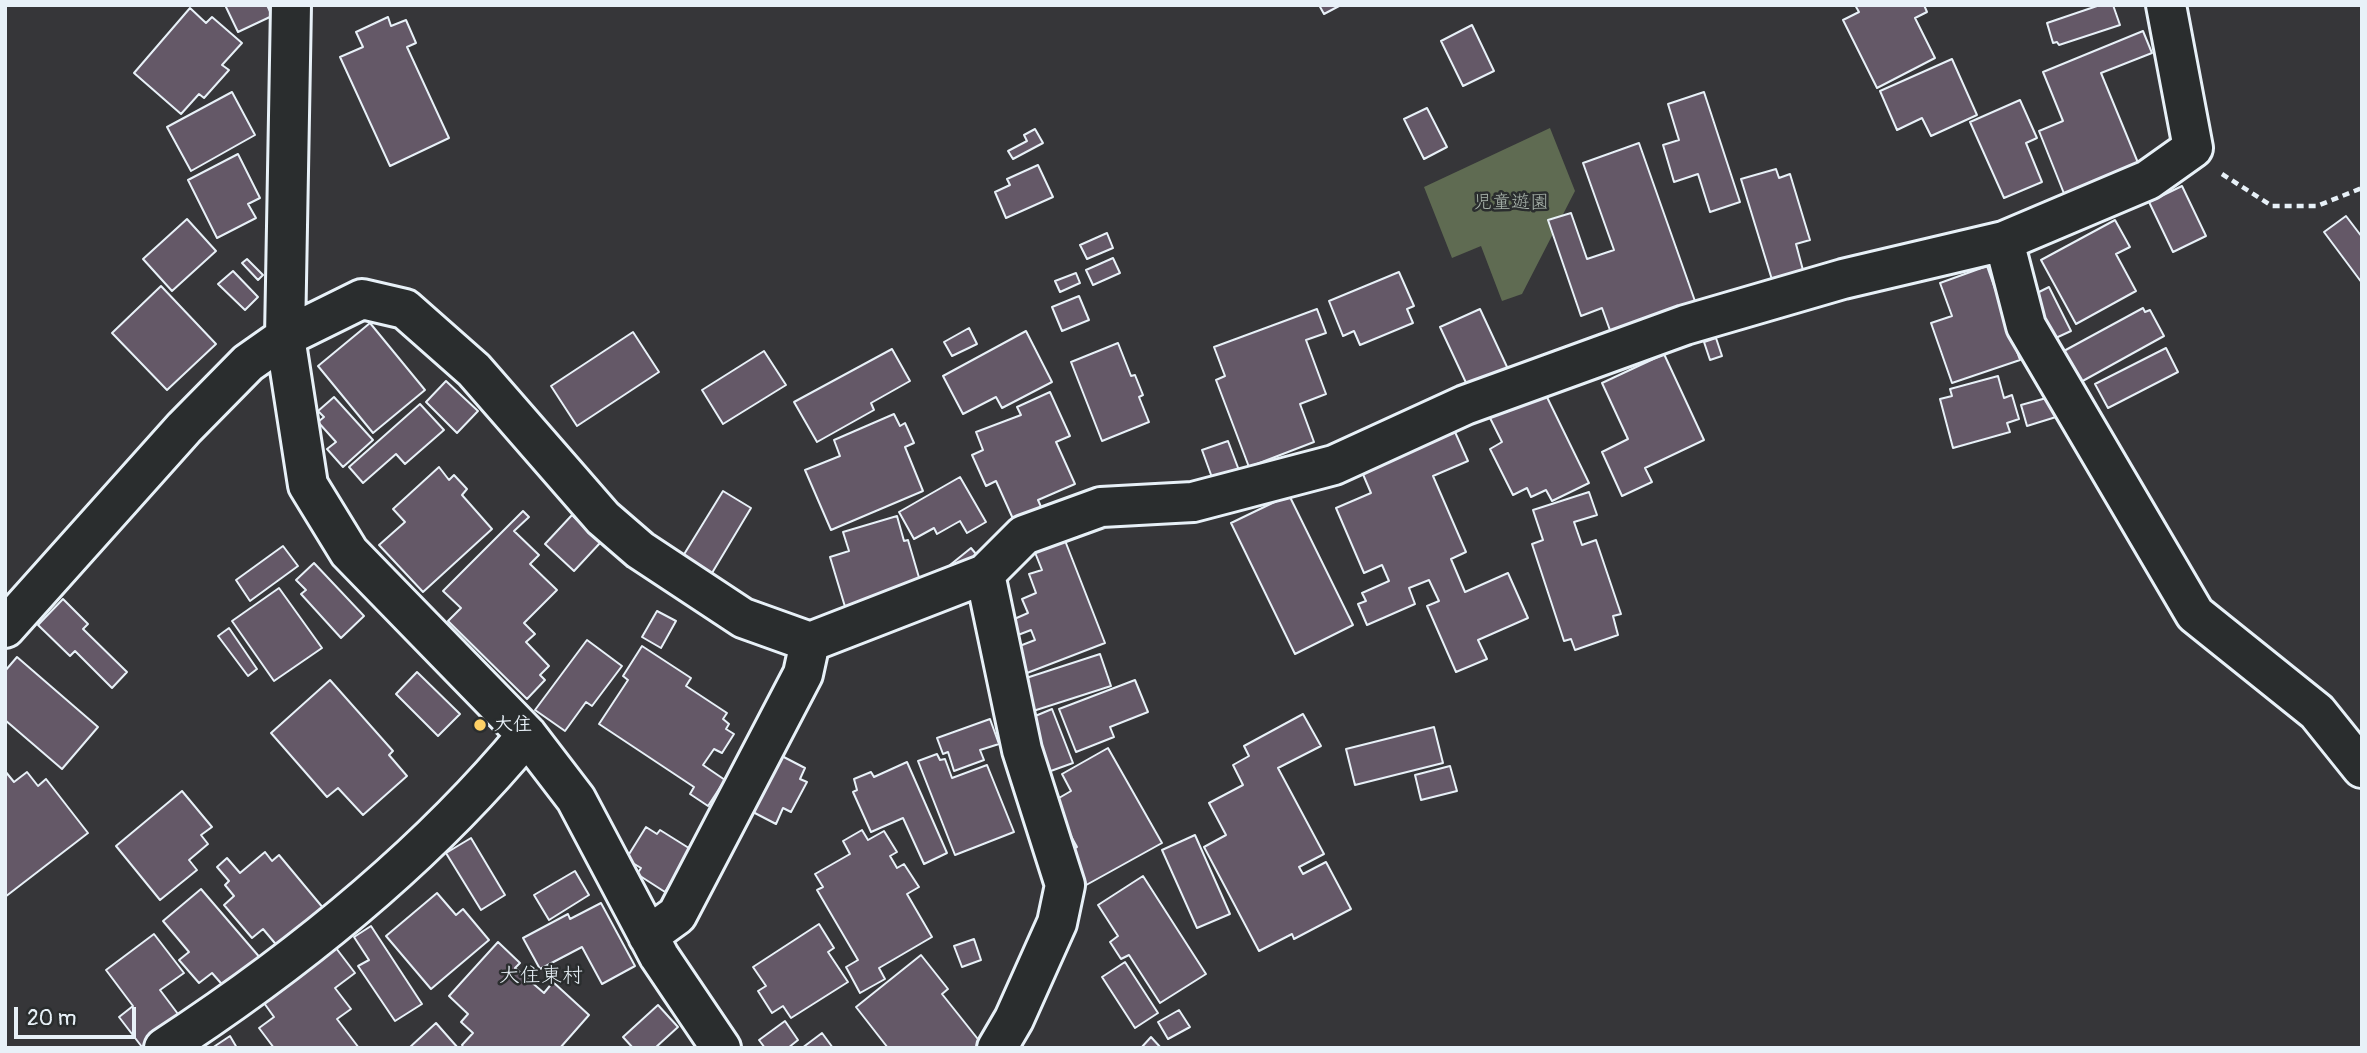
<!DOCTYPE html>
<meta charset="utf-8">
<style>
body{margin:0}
#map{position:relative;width:2367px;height:1053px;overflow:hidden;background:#363639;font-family:Pangolin,sans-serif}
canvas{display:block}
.frame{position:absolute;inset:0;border:7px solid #e8f1f8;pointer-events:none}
.scale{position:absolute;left:14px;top:1007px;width:122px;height:32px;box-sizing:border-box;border:4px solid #e8f1f8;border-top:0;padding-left:9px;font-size:21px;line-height:24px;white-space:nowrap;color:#e8f1f8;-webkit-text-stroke:5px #2a2d2e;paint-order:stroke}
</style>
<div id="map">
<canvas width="2367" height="1053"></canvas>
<div class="frame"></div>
<div class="scale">20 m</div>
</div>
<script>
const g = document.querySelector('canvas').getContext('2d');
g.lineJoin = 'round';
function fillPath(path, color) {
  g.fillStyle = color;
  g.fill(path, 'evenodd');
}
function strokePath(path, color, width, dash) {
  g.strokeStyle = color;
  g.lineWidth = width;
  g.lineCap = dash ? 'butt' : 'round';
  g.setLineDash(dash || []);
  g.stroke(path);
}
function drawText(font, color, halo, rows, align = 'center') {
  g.font = font + ' Pangolin,"Klee One",sans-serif';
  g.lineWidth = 5;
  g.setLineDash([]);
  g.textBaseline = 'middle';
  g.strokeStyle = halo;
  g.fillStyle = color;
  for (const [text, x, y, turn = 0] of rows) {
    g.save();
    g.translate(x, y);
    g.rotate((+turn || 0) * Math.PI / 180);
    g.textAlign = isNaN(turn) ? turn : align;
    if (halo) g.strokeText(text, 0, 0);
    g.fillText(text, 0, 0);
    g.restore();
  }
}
fillPath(new Path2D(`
 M1550 128 1575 191 1522 294 1502 301 1481 246 1452 258 1424 187Z`), '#5f6b52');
const building = new Path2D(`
 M225 5H267L272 16 238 32Z
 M1319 5H1341L1324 14Z
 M1855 5H1924L1927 12 1915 18 1935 58 1877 88 1843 20 1859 12Z
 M2100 5H2113L2120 25 2059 45 2057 42 2053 43 2047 23Z
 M190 8 206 23 212 17 242 43 222 65 229 70 204 98 199 94 181 114 134 73Z
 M388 17 391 26 406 20 416 43 407 47 449 138 390 166 340 57 363 47 356 32Z
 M1472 25 1494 71 1463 86 1441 41Z
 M2143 31 2152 53 2101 73 2141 170 2067 201 2039 131 2063 121 2043 72Z
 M1952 59 1977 115 1931 136 1922 118 1897 130 1880 91Z
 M232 92 255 135 191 171 167 127Z
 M1704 92 1740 202 1710 212 1698 174 1674 182 1663 145 1679 140 1668 104Z
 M2020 100 2037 138 2026 143 2042 182 2004 198 1970 122Z
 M1427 108 1447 147 1424 159 1404 119Z
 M1035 129 1043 143 1013 159 1008 151 1027 141 1024 135Z
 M1639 143 1696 304 1611 333 1602 308 1581 316 1548 220 1571 213 1587 259 1614 250 1583 163Z
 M238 154 260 198 248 204 256 218 217 238 188 180Z
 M1038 165 1053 197 1006 218 995 192 1010 185 1007 179Z
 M1776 169 1779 178 1790 174 1810 240 1796 244 1804 274 1773 283 1741 179Z
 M2182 186 2206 236 2173 252 2149 202Z
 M2346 216 2362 237V283L2324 232Z
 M187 219 216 251 172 291 143 259Z
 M2115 220 2130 247 2116 254 2136 291 2076 324 2041 260Z
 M1107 233 1113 248 1087 259 1080 245Z
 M1113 258 1120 273 1093 285 1086 270Z
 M247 259 263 275 258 280 242 263Z
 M1987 266 2020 360 1952 383 1931 323 1952 316 1940 283Z
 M233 271 258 297 245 310 218 284Z
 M1399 272 1414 306 1407 309 1413 323 1360 345 1354 331 1343 336 1329 301Z
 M1076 273 1080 283 1060 292 1055 281Z
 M161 286 216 344 167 390 112 333Z
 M2049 287 2071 331 2047 342 2025 299Z
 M1079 296 1089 320 1062 331 1052 307Z
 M2143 308 2145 312 2150 310 2164 336 2079 383 2062 352Z
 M1317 309 1326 333 1306 340 1326 394 1300 404 1314 442 1249 467 1216 380 1225 376 1214 347Z
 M1480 309 1508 369 1468 387 1440 327Z
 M370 323 425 390 373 433 318 366Z
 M969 328 977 344 952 356 944 342Z
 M1026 331 1052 382 1002 408 996 397 963 414 943 376Z
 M633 332 659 372 577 426 551 386Z
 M1716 338 1722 356 1710 360 1704 342Z
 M1118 343 1131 376 1135 375 1143 395 1139 397 1149 422 1102 441 1071 362Z
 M2166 348 2178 372 2108 408 2095 384Z
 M892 349 910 381 871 403 874 410 817 442 794 402Z
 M764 351 786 385 723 424 702 390Z
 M1664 354 1704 440 1645 468 1652 482 1622 496 1602 452 1628 439 1602 383Z
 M1998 376 2004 398 2012 395 2019 419 2007 423 2010 432 1953 448 1940 399 1952 396 1950 389Z
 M446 381 478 411 457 433 426 402Z
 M1543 389 1589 483 1552 501 1546 490 1531 497 1527 488 1513 495 1490 449 1502 442 1489 416Z
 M1050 392 1070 436 1056 442 1075 484 1038 500 1042 509 1014 521 996 481 986 486 972 455 983 450 976 432 1021 415 1017 407Z
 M334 397 373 440 343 467 327 449 336 442 318 422 324 417 318 411Z
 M2050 397 2056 417 2027 426 2021 405Z
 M420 404 444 430 405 464 396 454 363 483 349 467Z
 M894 414 900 426 905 423 914 443 905 447 923 491 831 530 805 470 840 456 834 440Z
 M1455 432 1468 461 1433 476 1466 552 1451 559 1465 592 1508 573 1528 618 1478 640 1487 659 1456 672 1427 606 1439 601 1429 580 1409 588 1415 604 1367 625 1358 604 1366 601 1362 593 1389 581 1382 565 1364 573 1336 508 1371 493 1362 472Z
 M1228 441 1240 473 1214 483 1202 450Z
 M439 467 449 480 454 475 467 489 462 495 492 529 423 592 379 545 405 522 393 509Z
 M960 477 986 522 967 533 960 521 937 534 934 528 914 539 899 512Z
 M723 491 751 508 712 573 683 556Z
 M1589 492 1597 515 1574 522 1582 545 1596 540 1621 614 1613 616 1618 635 1575 650 1571 639 1564 641 1532 544 1543 540 1533 510Z
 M1289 495 1353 625 1295 654 1231 523Z
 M523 511 529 517 514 531 539 555 530 564 557 590 524 623 535 634 526 642 549 666 540 675 545 680 527 699 448 621 461 608 443 591Z
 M572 515 600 543 574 571 545 544Z
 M897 516 904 541 908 540 925 598 849 620 830 557 849 551 843 532Z
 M1064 538 1105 643 1027 673 1017 647 1035 640 1031 630 1018 635 1012 620 1028 613 1022 599 1036 593 1029 574 1042 570 1034 550Z
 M283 546 298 566 250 601 236 580Z
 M971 548 981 560 961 578 950 565Z
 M314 563 364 616 341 638 301 594 306 590 296 580Z
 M279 588 322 648 274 681 232 621Z
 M63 599 88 624 83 629 127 672 112 688 75 651 70 656 38 625Z
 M657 611 676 621 661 648 642 637Z
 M229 628 257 669 248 676 218 636Z
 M587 640 622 666 592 706 586 702 565 731 535 710Z
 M642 646 691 678 686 686 727 713 723 719 729 724 726 729 734 734 722 753 714 749 703 765 725 780 708 806 690 794 694 787 599 724 628 680 623 676Z
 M1100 654 1111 686 1030 712 1020 680Z
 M17 657 98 727 62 769 5 720V671Z
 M417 672 460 714 438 736 396 694Z
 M330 680 393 751 389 755 407 776 363 815 338 788 327 797 271 733Z
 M1135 680 1148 712 1110 727 1114 737 1076 752 1059 709Z
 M1052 709 1073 763 1048 772 1028 719Z
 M1303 714 1321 746 1278 768 1324 854 1299 867 1303 874 1326 862 1351 909 1294 939 1292 934 1259 951 1204 847 1226 835 1209 803 1243 785 1233 765 1249 756 1244 746Z
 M990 719 999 744 980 750 984 760 954 771 948 752 943 754 937 738Z
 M1434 727 1443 763 1355 785 1346 749Z
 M1108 748 1162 843 1079 889 1061 855 1077 847 1052 802 1071 791 1062 774Z
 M778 754 805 768 800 779 807 782 791 812 783 808 776 824 749 810Z
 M937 754 940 760 945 759 952 778 987 765 1014 832 955 855 918 761Z
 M907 762 947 853 924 864 903 818 871 832 853 792 857 790 854 779 871 772 874 777Z
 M1450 766 1457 791 1421 800 1415 775Z
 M5 771 14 782 27 772 38 786 46 779 88 833 5 897Z
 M182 791 212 827 201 835 208 844 189 860 197 870 160 900 116 846Z
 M646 827 657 834 660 830 692 850 665 892 637 874 641 868 626 859Z
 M862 830 868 840 884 831 897 852 890 856 897 868 904 864 919 887 907 894 932 937 879 968 885 979 860 993 846 967 858 960 817 890 823 887 815 874 850 854 843 841Z
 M1195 835 1230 914 1197 928 1162 850Z
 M471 838 505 895 481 910 446 853Z
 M265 852 272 861 279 855 324 909 279 948 263 929 252 938 224 905 234 896 225 885 229 881 217 867 227 858 240 873Z
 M575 871 589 895 549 920 534 895Z
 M1143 876 1206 974 1160 1003 1129 955 1121 959 1110 942 1118 936 1098 905Z
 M201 889 262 960 227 990 212 973 199 983 179 960 189 952 163 921Z
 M437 893 456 915 463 909 489 940 431 989 386 936Z
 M601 903 635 966 602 984 582 947 540 969 523 938 568 914 570 919Z
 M819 924 834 948 828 952 848 982 791 1018 783 1006 772 1013 758 991 766 986 753 967Z
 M371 926 422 1004 395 1021 358 966 369 960 354 937Z
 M154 934 184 973 160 990 181 1018 142 1047 119 1017 133 1006 106 970Z
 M974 939 981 960 962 967 954 946Z
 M498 942 520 963 515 968 544 993 553 982 589 1015 560 1048H464L462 1045 473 1033 461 1022 468 1014 449 996Z
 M336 948 355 973 335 988 351 1009 337 1019 359 1048H274L259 1028 274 1017 264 1003Z
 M921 955 948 989 942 994 985 1048H888L856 1007Z
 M1125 962 1158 1013 1135 1028 1102 977Z
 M658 1005 678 1027 655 1048H633L623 1037Z
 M1179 1010 1190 1027 1168 1039 1158 1022Z
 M785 1021 798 1040 788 1048H765L759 1040Z
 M436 1023 458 1048H409Z
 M822 1033 833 1048H802Z
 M230 1036 237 1048H212Z
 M1151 1037 1161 1048H1141Z`);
fillPath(building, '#645867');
strokePath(building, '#e8f1f8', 2);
const minor = new Path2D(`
 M291 5 285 337 308 485 349 552 527 735 576 799 659 956 721 1048
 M2004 241 2026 326 2195 614 2317 712 2362 768
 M985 574 1022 750 1065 885 1057 923 1014 1019 997 1048
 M5 628 184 428 248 363 285 337 362 299 405 309 474 370 603 518 640 550 743 618 810 642 985 574 1024 535 1101 507 1193 502 1334 465 1465 405 1685 325 1843 279 2004 241 2148 180 2193 148 2166 5
 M648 936 677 915 803 674 810 642
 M164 1048C297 961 425 858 527 735`);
strokePath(minor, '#e8f1f8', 44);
strokePath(new Path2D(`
 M2222 174 2272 206H2317L2362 188`), '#e8f1f8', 4.5, [7, 5]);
strokePath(minor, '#2a2d2e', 38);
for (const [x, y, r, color] of [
 [480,725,7,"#ffd166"]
]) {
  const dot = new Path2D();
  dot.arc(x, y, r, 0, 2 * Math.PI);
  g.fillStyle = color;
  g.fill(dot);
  strokePath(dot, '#2a2d2e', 2.5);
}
drawText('19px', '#aab5ad', '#2a2d2e', [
 ["児童遊園",1511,203]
]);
drawText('bold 19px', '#e8f1f8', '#2a2d2e', [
 ["大住",494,725]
], 'left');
drawText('21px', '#e8f1f8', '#2a2d2e', [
 ["大住東村",541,977]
]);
</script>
